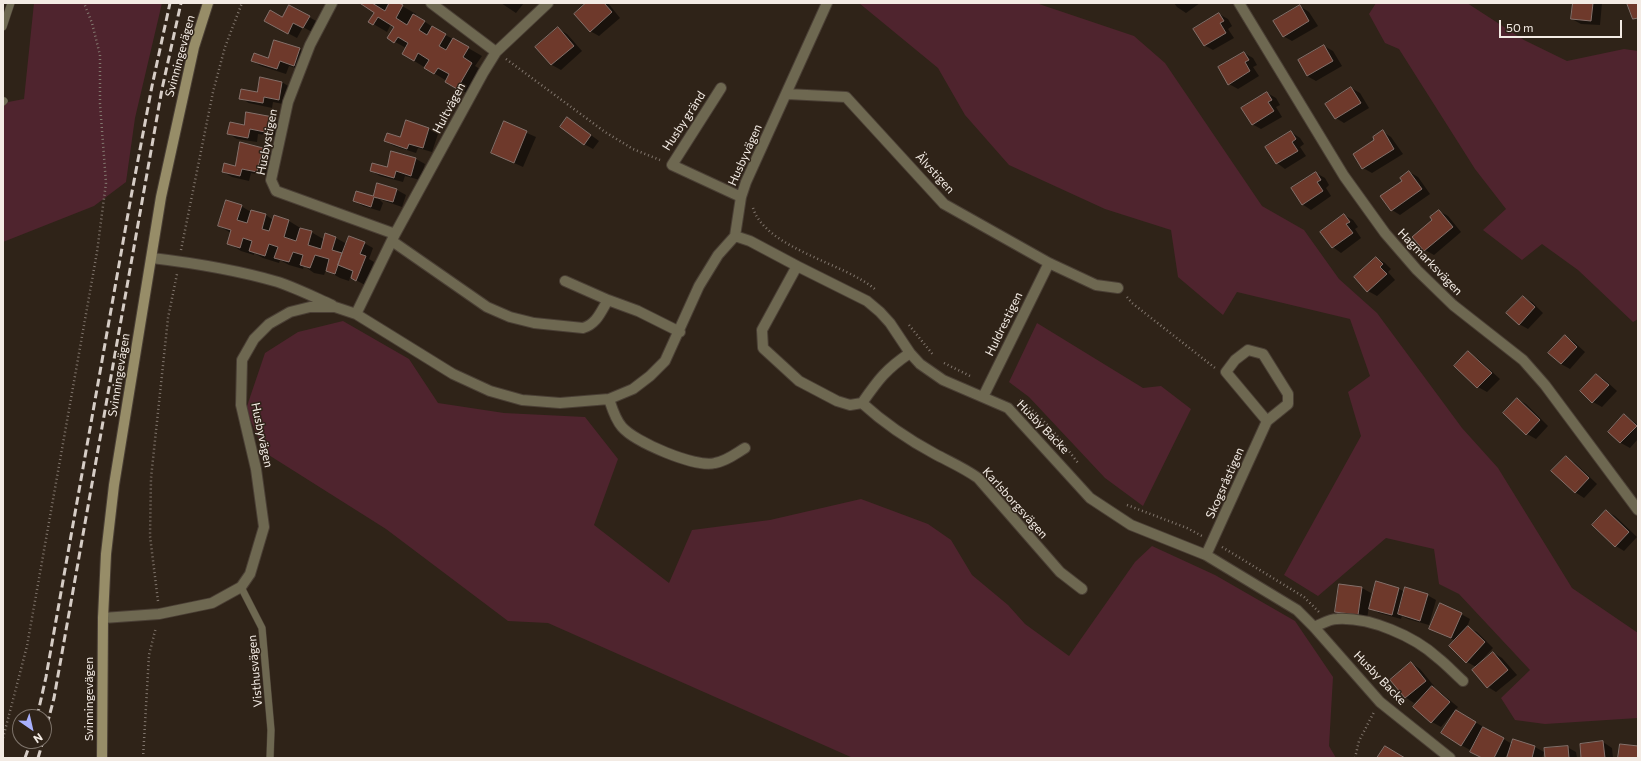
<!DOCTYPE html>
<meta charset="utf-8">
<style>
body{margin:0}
#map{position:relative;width:1641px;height:761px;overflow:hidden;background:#2f2318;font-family:Commissioner,sans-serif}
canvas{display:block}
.frame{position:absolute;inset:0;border:4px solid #f3ebe4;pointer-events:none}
.north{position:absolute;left:12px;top:709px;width:40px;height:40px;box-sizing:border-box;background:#2f2318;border:1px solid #7d736a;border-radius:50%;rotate:146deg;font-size:11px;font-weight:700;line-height:16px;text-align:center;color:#f3ebe4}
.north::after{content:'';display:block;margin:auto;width:14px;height:18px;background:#a8b0fc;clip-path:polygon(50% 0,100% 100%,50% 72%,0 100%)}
.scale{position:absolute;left:1499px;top:20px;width:123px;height:18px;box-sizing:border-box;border:2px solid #f3ebe4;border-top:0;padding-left:5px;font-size:12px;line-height:14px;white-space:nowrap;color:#f3ebe4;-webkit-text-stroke:3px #2f2318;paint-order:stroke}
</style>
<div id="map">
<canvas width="1641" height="761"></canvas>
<div class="frame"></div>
<div class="north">N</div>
<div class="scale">50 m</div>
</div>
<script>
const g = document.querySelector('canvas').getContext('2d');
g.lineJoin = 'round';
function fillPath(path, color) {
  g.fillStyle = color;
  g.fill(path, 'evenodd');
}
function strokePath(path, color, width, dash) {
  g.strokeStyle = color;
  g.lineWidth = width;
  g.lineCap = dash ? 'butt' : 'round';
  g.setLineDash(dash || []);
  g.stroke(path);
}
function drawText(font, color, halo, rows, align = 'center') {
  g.font = font + ' Commissioner,sans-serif';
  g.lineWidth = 3;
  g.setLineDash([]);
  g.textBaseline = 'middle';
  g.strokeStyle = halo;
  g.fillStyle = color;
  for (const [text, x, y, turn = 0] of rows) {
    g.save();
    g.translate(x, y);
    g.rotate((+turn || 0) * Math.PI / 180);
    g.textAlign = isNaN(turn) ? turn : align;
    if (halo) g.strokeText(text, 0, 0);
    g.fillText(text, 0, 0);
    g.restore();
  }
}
fillPath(new Path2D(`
 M34 3H162L135 118 126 182 94 206 3 242V103L24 99Z
 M859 3H1036L1134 36 1165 63 1262 206 1304 230 1339 279 1377 313 1462 428 1498 468 1572 588 1638 633V718L1545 724 1515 720 1501 698 1530 670 1459 594 1439 584 1434 549 1386 538 1318 596 1284 575 1361 436 1348 392 1370 376 1350 319 1237 292 1223 315 1178 277 1171 230 1105 209 1009 165 965 115 938 68Z
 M1376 3H1467L1524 40 1567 61 1624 49 1638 51V319L1633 322 1578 270 1542 244 1522 260 1483 230 1506 209 1475 169 1399 49 1385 43 1369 14Z
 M343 321 409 359 438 403 504 413 585 417 618 459 594 525 669 583 692 530 770 520 861 499 928 524 951 540 972 575 1008 605 1025 624 1069 656 1135 562 1152 546 1215 575 1295 621 1333 677 1329 746 1336 758H853L548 623 508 621 386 529 264 452 246 409 265 353 298 332Z
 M1037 323 1143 388 1161 386 1191 409 1143 506 1105 478 1029 397 1009 382Z`), '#4f242e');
fillPath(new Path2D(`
 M361 3H397L416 14 415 15 437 30 482 56 475 66 485 72 471 96 403 54 406 48 388 38 395 27 391 24 387 32 370 22 375 12Z
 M501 3H524L516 13Z
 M587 3H608L620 18 599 36 590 31Z
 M1174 3H1200L1186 13 1177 7Z
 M1574 3H1602L1600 25 1581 24 1572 19Z
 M289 6 318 22 312 32 303 27 297 38 265 21 283 18Z
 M1300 6 1309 12 1318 26 1292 41 1283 36Z
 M1219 14 1228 19 1232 26 1228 29 1234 38 1213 50 1204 45Z
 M558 29 567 34 582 51 561 70 552 65 537 47Z
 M1324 46 1333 51 1342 66 1316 81 1307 76Z
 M299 49 308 54 303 70 289 66 286 74 261 66 252 61 269 59Z
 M1244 53 1253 58 1257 65 1253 67 1259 76 1238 89 1229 84Z
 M260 78 282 82 291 88 288 105 273 102 272 108 249 103 240 98 257 93Z
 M1351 88 1360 93 1369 108 1344 123 1336 118Z
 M1267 93 1276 98 1280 105 1276 107 1282 117 1261 129 1252 124Z
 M272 118 281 123 279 137 258 134 257 142 237 139 229 134 244 126Z
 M504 123 536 137 523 167 492 153Z
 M576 124 599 141 593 149 584 144Z
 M429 129 438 134 432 152 418 148 416 153 394 146 385 141 401 139Z
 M1291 132 1300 138 1304 144 1300 147 1306 156 1285 169 1277 163Z
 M1383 132 1391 137 1403 154 1372 173 1363 168 1354 154 1376 140Z
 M263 149 272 154 266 176 251 173 249 181 232 177 223 172 235 167Z
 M392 153 416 159 425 164 420 180 405 176 403 182 380 176 371 171 388 168Z
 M1409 172 1418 177 1430 194 1400 215 1392 210 1403 181Z
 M1316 173 1325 178 1329 185 1326 188 1331 196 1311 210 1302 204Z
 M378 184 397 190 406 195 402 207 379 199 383 203 380 211 363 206 354 201 357 192 377 199Z
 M241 206 251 212 266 215 273 220 274 216 289 221 302 229 311 232 325 240 336 238 347 244 364 243 373 248 369 259 374 262 365 285 352 278 354 272 352 271 349 281 340 278 326 270 324 275 314 273 304 266 303 269 289 265 280 260 279 263 263 258 254 253V255L241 251 228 243 231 233 219 226Z
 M1439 211 1448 216 1461 232 1434 255 1425 250 1434 220Z
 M1344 215 1353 220 1358 227 1355 229 1361 238 1341 253 1333 247Z
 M1376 258 1385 263 1391 269 1388 272 1395 280 1377 296 1368 291Z
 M1523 297 1532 302 1543 313 1528 329 1519 324Z
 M1565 336 1574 342 1585 352 1570 369 1561 364Z
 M1468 353 1477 358 1500 379 1487 392 1478 387 1456 366Z
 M1597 375 1605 380 1617 391 1602 407 1593 402Z
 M1517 399 1526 404 1548 426 1536 439 1527 434Z
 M1625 415 1638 425V439L1630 448 1621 443 1609 432Z
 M1566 458 1575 463 1597 484 1584 498 1575 492Z
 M1606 511 1615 516 1637 537 1624 551 1616 546Z
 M1377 583 1399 589 1405 592 1427 595 1436 600 1429 625 1408 619 1402 616 1401 619 1379 613 1370 608Z
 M1339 585 1362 588 1371 593 1367 619 1345 616 1336 611Z
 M1461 614 1470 619 1467 627 1477 632 1493 648 1478 664 1479 665 1494 653 1502 658 1517 675 1496 692 1488 687 1476 667 1467 662 1456 641 1430 628Z
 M1411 663 1420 669 1434 686 1432 688 1441 693 1458 707 1441 727 1432 722 1426 693 1414 703 1405 697Z
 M1465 716 1512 744 1513 740 1535 747 1544 752 1542 758H1508L1510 748 1505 758H1483L1475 744H1474L1470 750 1461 745Z
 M1603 742 1612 748 1613 758H1582Z
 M1567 747 1576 752 1577 758H1546Z`), '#0007');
const building = new Path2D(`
 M360 3H372L385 11 389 3H399L403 5 396 18 407 25 413 14 425 21 419 30 427 35 432 26 446 34 439 46 446 50 453 38 469 47 463 57 472 63 457 89 445 82 449 74 438 68 434 74 424 68 429 60 418 53 414 61 402 54 408 43 398 37 394 43 387 38 394 27 378 17 373 25 368 22 374 13Z
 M586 3H604L612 12 590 32 574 14Z
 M1573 3H1593L1591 21 1571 19Z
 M1627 3H1638V18L1633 19Z
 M289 5 310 16 303 28 293 23 288 34 264 21 270 10 282 17Z
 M1300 5 1309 21 1283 37 1273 21Z
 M1219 13 1224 21 1220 23 1226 33 1204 46 1193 29Z
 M558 27 574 46 551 65 535 47Z
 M274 40 300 48 294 66 280 61 277 69 251 61 254 53 268 58Z
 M1324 45 1333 61 1307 76 1298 60Z
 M1244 52 1249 60 1245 62 1250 71 1228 85 1218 67Z
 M260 77 282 82 279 100 264 97 263 103 239 99 241 89 257 92Z
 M1351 87 1361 103 1335 119 1325 104Z
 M1267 92 1272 100 1268 102 1274 111 1252 125 1241 108Z
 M246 112 273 117 270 133 250 129 248 138 227 134 230 122 244 125Z
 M567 117 591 135 584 145 560 127Z
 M406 120 429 128 423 148 409 144 407 149 384 141 387 133 400 137Z
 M504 121 527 131 514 163 491 153Z
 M1383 130 1394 149 1362 169 1353 154 1374 140 1373 137Z
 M1291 131 1296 139 1292 142 1298 151 1276 164 1265 147Z
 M240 142 263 148 257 172 242 169 240 176 222 172 224 163 235 166Z
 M391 151 416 158 411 176 396 171 394 178 370 171 372 163 387 167Z
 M1409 171 1422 189 1391 211 1380 196 1402 181 1400 178Z
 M1316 172 1321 180 1317 182 1323 191 1302 205 1291 188Z
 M377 183 397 189 393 202 374 197 371 207 353 201 356 191 373 196Z
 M226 200 242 205 237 220 247 223 251 210 266 214 262 229 269 231 274 215 289 220 284 237 296 241 300 228 312 231 308 245 321 249 325 233 336 237 332 250 342 253 335 274 326 271 329 259 315 255 310 268 300 265 303 255 293 252 289 262 274 258 278 247 269 244 265 256 249 251 252 241 243 238 240 248 227 244 231 230 218 226Z
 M1439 210 1453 227 1424 251 1412 237 1432 220 1430 217Z
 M1344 214 1350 222 1346 224 1353 233 1332 248 1320 232Z
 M349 236 365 242 360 254 366 256 356 281 351 278 353 271 338 265Z
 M1376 257 1383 264 1380 267 1387 274 1367 292 1354 277Z
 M1523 296 1535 307 1519 325 1506 313Z
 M1565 335 1577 347 1561 364 1548 353Z
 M1468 351 1492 373 1477 388 1454 366Z
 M1596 374 1609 385 1592 403 1580 391Z
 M1517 398 1540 420 1526 435 1503 413Z
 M1624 414 1637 426 1620 443 1608 432Z
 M1566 456 1589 478 1575 493 1551 471Z
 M1606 510 1629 532 1615 547 1592 525Z
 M1376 581 1399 588 1392 615 1369 609Z
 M1339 584 1362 587 1358 615 1335 612Z
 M1405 587 1428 594 1420 621 1398 614Z
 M1440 603 1462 613 1451 638 1429 629Z
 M1468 626 1485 642 1466 663 1449 646Z
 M1493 652 1508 670 1487 688 1472 670Z
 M1411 662 1426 681 1405 698 1390 680Z
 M1432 686 1450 702 1431 723 1413 707Z
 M1456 710 1476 722 1461 746 1441 733Z
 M1483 727 1504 738 1494 758H1482L1470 752Z
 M1513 739 1535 746 1532 758H1507Z
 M1603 741 1605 758H1581L1580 744Z
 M1620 744 1638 746V758H1618Z
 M1385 746 1405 758H1377Z
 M1568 746 1569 758H1545L1544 748Z`);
fillPath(building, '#6e392b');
strokePath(building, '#84706a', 1);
const lane = new Path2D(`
 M3 27 11 3
 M3 102 4 101
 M241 587 262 628 271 730 270 758`);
const street = new Path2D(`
 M332 3 310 45 288 102 271 180 276 191 395 234
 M431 3 496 52
 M1239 3 1344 176 1385 233 1417 270 1453 305 1523 360 1545 385 1638 510
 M721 88 672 165 741 197
 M787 94 846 97 944 204 1049 263 1096 285 1118 288
 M735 236 750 241 797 266 867 301 880 312 890 323 910 353 920 364 943 380 1008 408 1090 498 1131 525 1206 555 1297 610 1314 627 1380 702 1450 758
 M392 241 487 307 510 317 534 323 583 328C597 324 601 311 608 300L638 311 680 332
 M152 258C194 263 237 270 278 282 296 288 314 297 332 305
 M797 266 762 330 763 348 799 381 837 401 850 405 862 403C878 380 886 369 910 353
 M565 281 608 300
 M356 314 395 234 483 73 496 52 548 3
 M983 397 1049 263
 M609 399C612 408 615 419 622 427 635 442 695 468 715 463 727 461 735 454 745 448
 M862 403C884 423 909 440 935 454 950 462 964 468 978 478L1060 572 1082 589
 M1206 555 1267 421 1288 404V394L1263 354 1248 350 1235 360 1226 372 1267 421
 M103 618 159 614 212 603 241 587 250 574 264 527 256 469 241 405 242 360 254 339 269 324 290 312 310 307H335L356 314 453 374 490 391 522 400 560 403 609 399 633 389 650 376 665 361 699 286 718 255 735 236 741 197 746 182 827 3
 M1314 627C1322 624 1329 619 1337 619 1370 617 1414 636 1438 658 1447 665 1454 673 1463 681`);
const secondary = new Path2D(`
 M102 758 103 618 106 554 114 485 161 197 194 47 208 3`);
strokePath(lane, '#4a3f35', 8);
strokePath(street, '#4a3f35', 12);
strokePath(secondary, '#4a3f35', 12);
strokePath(new Path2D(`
 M506 59 605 132 633 149 660 160
 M753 208C766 249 845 263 876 290
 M181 250 213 92 225 47 242 3
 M1127 297 1132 303 1215 368
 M909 325 934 356
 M944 363 972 377
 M1020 400C1045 419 1059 438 1078 463
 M1127 505 1187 528 1202 536
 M1222 547 1304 597 1319 612
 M158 601 150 536 151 478 168 318 177 274
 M3 738 27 646 97 252 106 183 100 104V55L92 23 84 3
 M143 758 149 655 156 627
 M1355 758 1359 741 1374 712`), '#82776e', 2.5, [1, 3]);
strokePath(lane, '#6e6851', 7);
strokePath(street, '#6e6851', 10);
strokePath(secondary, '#978d68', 10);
strokePath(new Path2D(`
 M37 717 46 677 131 197 152 86 170 3
 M44 736 54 698 162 89 181 3
 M25 758 31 741
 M38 758 43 741`), '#d6cdc6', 3, [8, 4]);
drawText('12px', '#f3ebe4', '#2f2318', [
 ["Svinningevägen",180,56,-75],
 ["Hultvägen",449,108,-62],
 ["Husby gränd",684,121,-57],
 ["Husbystigen",267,142,-79],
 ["Husbyvägen",745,155,-66],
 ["Älvstigen",935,173,47],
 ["Hagmarksvägen",1430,262,46],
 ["Huldrestigen",1004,324,-64],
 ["Svinningevägen",119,375,-81],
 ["Husby Backe",1043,427,46],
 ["Husbyvägen",262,435,78],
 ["Skogsråstigen",1225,483,-66],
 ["Karlsborgsvägen",1015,503,48],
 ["Visthusvägen",255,671,-95],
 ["Husby Backe",1380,678,46],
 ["Svinningevägen",89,699,-90]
]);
</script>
